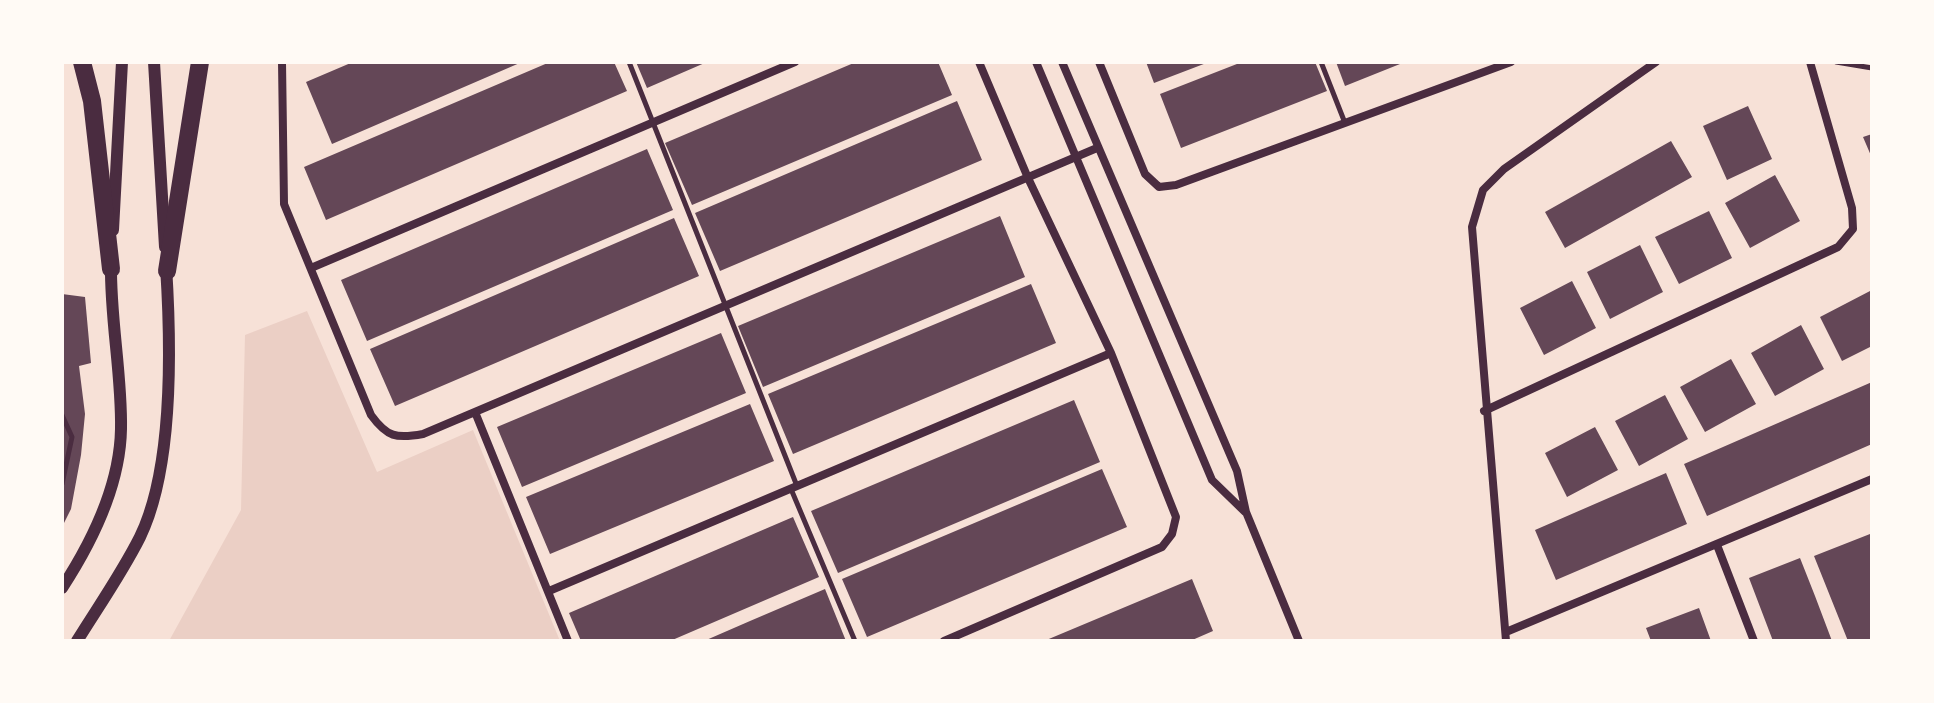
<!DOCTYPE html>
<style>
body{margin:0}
#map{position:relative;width:1934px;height:703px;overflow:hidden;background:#f7e1d7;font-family:Inter,sans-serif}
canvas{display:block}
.frame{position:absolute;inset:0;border:64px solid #fffaf5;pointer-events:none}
</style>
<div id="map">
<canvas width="1934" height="703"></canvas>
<div class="frame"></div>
</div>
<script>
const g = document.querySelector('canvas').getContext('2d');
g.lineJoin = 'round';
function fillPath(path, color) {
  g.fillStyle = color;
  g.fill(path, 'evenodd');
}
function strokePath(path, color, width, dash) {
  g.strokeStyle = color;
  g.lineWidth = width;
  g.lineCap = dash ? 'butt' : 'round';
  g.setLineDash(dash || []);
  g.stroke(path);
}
fillPath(new Path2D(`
 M307 311 377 472 473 430 560 641H169L241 510 245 335Z`), '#ebcfc5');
fillPath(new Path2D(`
 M353 62H522L332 144 306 82Z
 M550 62H614L627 91 326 220 304 167Z
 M636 62H707L647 88Z
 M856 62H938L952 95 692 205 665 143Z
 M1146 62H1209L1154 83Z
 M1242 62H1315L1327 91 1181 148 1160 94Z
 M1336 62H1405L1345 86Z
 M957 101 982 160 720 271 695 213Z
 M1748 106 1772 159 1727 180 1703 126Z
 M1872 134V158L1863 137Z
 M1671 141 1692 177 1565 248 1545 212Z
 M647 149 673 210 367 341 341 280Z
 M1775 175 1800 221 1750 248 1725 203Z
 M1709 211 1732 258 1679 284 1655 237Z
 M1000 216 1025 277 763 387 738 326Z
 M674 218 699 276 395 406 370 349Z
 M1640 245 1663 292 1610 319 1587 272Z
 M1572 281 1596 328 1544 355 1520 308Z
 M1031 284 1056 343 793 454 768 394Z
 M1870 291 1872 346 1842 361 1820 317Z
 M62 294 85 297 91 363 79 366 85 414 81 455 71 509 62 527Z
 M1801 325 1824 369 1775 396 1751 353Z
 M721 333 746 393 522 487 497 427Z
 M1731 359 1756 404 1705 432 1680 387Z
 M1872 382V444L1707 516 1684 464Z
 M1665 395 1688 439 1639 466 1615 421Z
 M1074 400 1100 462 838 573 811 511Z
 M750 404 774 461 550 554 526 497Z
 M1595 427 1618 470 1567 497 1545 453Z
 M1102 469 1127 527 867 637 842 579Z
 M1666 473 1687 524 1556 580 1535 530Z
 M793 517 819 577 670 641H581L569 613Z
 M1870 534 1872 641H1848L1814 556Z
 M1800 558 1815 596 1832 641H1773L1749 578Z
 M1192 579 1213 631 1190 641H1044Z
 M825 589 846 641H704L750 621Z
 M1699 608 1711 641H1651L1646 628Z`), '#644757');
strokePath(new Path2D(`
 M629 62 797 486
 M1321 62 1345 123
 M1836 62 1872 68
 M62 415 72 437 62 484
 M791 489 855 641`), '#4a2c40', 5);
strokePath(new Path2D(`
 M282 62 284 204 371 415C387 437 396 439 423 434L1097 148
 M1036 62 1212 480 1245 512
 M1062 62 1237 471 1246 512 1299 641
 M1099 62 1145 174 1159 187 1176 185 1511 62
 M311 268 795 62
 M1484 411 1838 247 1853 229 1852 208 1810 62
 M475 412 568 641
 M1717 545 1754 641
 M549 591 1111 353
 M1506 632 1872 479
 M944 641 1162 547 1172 534 1176 517 1111 353 1028 178 979 62
 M1506 641 1472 227 1483 190 1504 169 1656 62`), '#4a2c40', 8);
strokePath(new Path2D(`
 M154 62 165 247
 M113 230 122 62
 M62 588C92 542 120 486 121 429 122 374 110 319 111 264
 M77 641C98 607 122 573 140 537 174 467 171 344 166 266`), '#4a2c40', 12);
strokePath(new Path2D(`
 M82 62 92 101 111 269
 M167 271 200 62`), '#4a2c40', 18);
</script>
